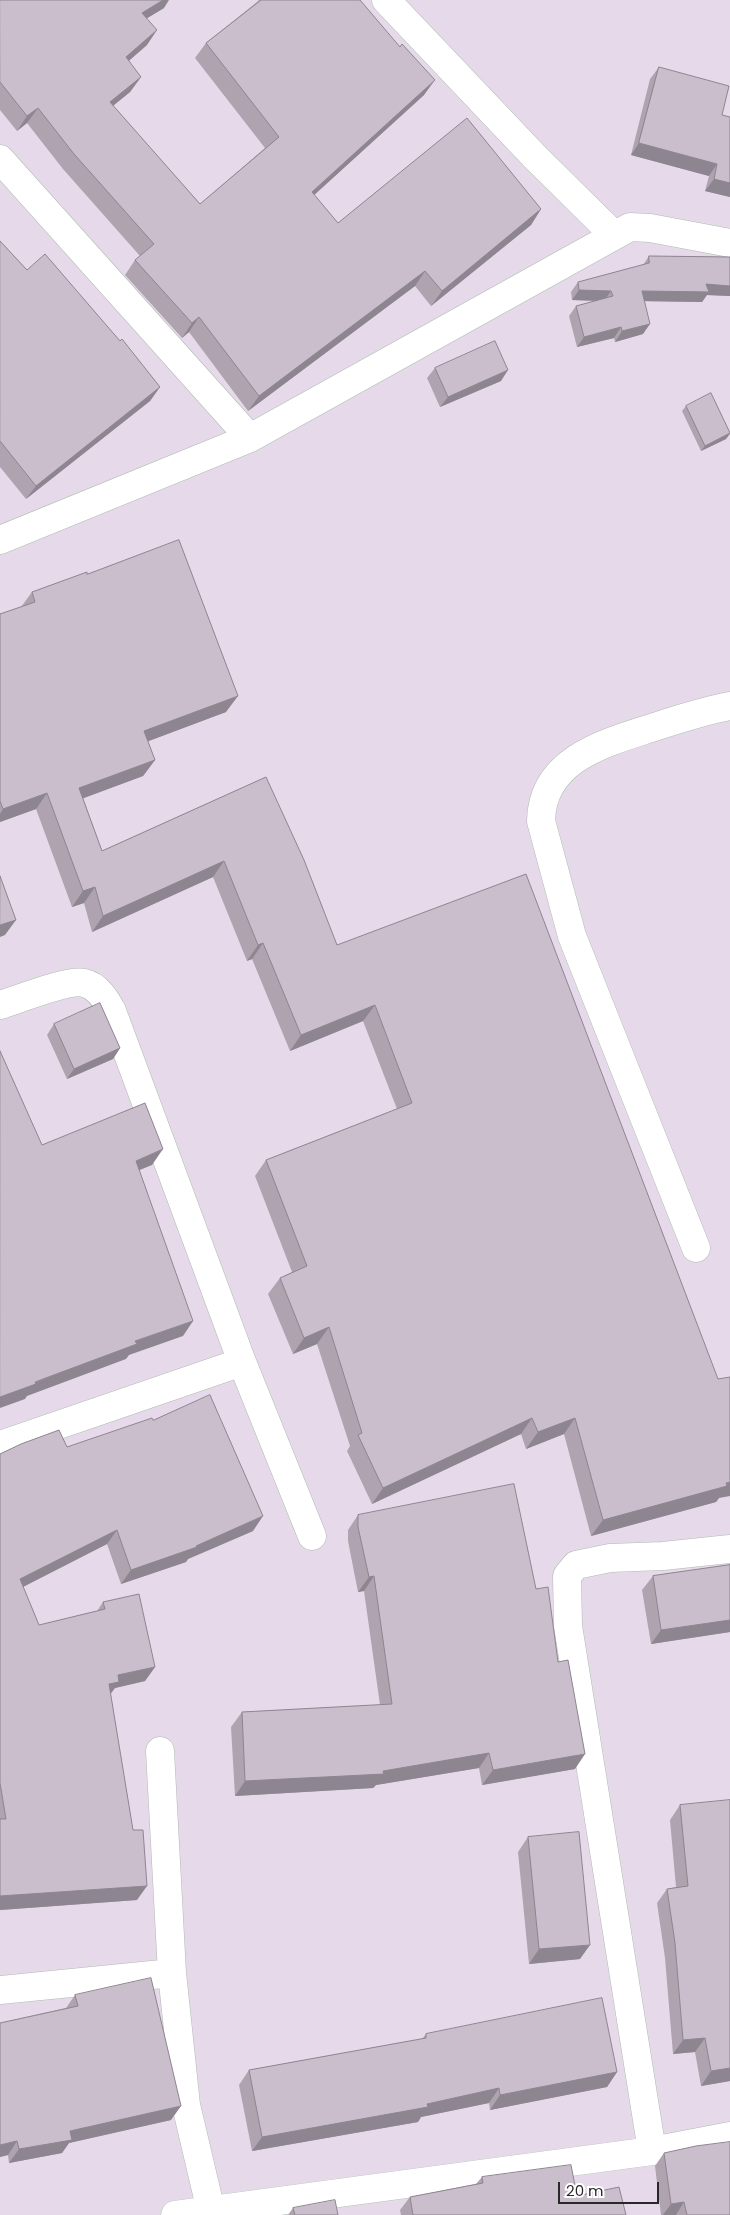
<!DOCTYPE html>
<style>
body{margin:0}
#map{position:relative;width:730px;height:2215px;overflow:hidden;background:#e6daea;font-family:Poppins,sans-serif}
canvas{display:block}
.scale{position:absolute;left:558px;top:2182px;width:101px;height:22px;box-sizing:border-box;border:2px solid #282828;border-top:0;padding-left:6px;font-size:15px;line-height:18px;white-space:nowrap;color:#282828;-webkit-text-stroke:4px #fff;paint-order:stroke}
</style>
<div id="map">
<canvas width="730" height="2215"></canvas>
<div class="scale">20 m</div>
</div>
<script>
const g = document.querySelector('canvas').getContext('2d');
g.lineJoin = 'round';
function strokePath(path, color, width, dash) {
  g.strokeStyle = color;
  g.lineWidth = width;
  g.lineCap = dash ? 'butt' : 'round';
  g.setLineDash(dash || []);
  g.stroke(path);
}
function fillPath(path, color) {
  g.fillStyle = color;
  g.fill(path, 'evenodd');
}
const minor = new Path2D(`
 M386 0 535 157 614 235
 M0 159 250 438
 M0 540 250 438 630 227 650 228 730 243
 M0 1005C17 1000 69 979 84 983 98 986 106 1000 112 1011L242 1362 312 1536
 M696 1248 572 936 541 821C542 761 601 744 648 729 676 720 702 711 730 706
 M0 1445 242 1362
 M160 1751 172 1973 186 2105 211 2211
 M0 1990 172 1973
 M652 2151 568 1626 567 1576 576 1565 610 1558 663 1556 730 1549
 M175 2215 652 2151 730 2136`);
strokePath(minor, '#aebbae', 29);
strokePath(minor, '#fff', 28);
fillPath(new Path2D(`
 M0 0 164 8 147 18V45L128 61 141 77 130 92 113 106 200 204 265 148 195 58 206 43 257 2 259 0H360L424 95 314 195 338 223 541 209 531 225 431 306 415 286 248 411 189 332 182 338 125 275 135 260 140 256 63 169 27 123 17 131 0 110Z
 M659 67 722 115 730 117V197L705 191 709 176 631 155 650 79Z
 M0 241 27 270 160 387 150 401 26 499 0 467Z
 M649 256 730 257V296L707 295 702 302 644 301 643 334 615 342 614 338 577 347 569 316 576 306 596 301 572 300 571 292 578 282 643 265Z
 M435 368 501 381 440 407 427 378Z
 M686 406 730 434 726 439 701 451 682 411Z
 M87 574 226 712 148 741 155 760 143 776 83 798 102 851 266 777 337 945 719 1498 716 1502 591 1536 564 1434 526 1449 521 1434 372 1504 347 1451 350 1446 317 1344 293 1354 268 1294 280 1278 292 1272 255 1176 266 1160 397 1109 363 1021 290 1051 252 959 247 961 213 877 92 932 84 903 72 907 36 809 0 822V614L21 607 32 592Z
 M54 1024 120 1048 113 1059 67 1079 47 1035Z
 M153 1420 253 1531 188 1559 186 1562 121 1584 107 1544 23 1587 39 1625 97 1611 103 1602 155 1667 145 1681 115 1688 110 1694 137 1900 0 1910V1454L67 1447Z
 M358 1515 536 1589 558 1662 575 1769 482 1785 479 1768 376 1785 373 1788 235 1796 231 1727 242 1712 380 1705 364 1591 358 1592 348 1541V1530Z
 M730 1565V1632L651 1644 642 1590 653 1576Z
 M680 1805 730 2081 701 2086 695 2052 673 2054 665 1958 657 1903 667 1889 676 1887 670 1820Z
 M528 1837 580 1959 529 1964 518 1852Z
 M75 1995 171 2120 69 2143 62 2153 9 2163 8 2155 0 2157V2023L66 2008Z
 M426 2034 617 2072 607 2087 490 2110 489 2103 421 2117 418 2122 252 2151 239 2085 249 2070 422 2039Z
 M664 2153 730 2215H661L655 2166Z
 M482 2177 577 2196 626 2215H401L400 2210 410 2197 476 2184Z
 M293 2208 338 2215H288Z`), '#aea3af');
fillPath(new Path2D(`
 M163 0H169L164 8 131 28 142 13Z
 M157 30 147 45 115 73 126 57Z
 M141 77 130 92 99 117 110 102Z
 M435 80 424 95 301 207 312 192Z
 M38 108 27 123 17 131 27 116Z
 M639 143 717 164 709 176 631 155Z
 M714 179 730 183V197L705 191Z
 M541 209 531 225 431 306 442 291Z
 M425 271 415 286 248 411 259 396Z
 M706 284 730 286V296L707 295 702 302 634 301 642 291Z
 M579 290 611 291 604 301 572 300Z
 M199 317 189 332 182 338 192 323Z
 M650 324 643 334 615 342 622 331Z
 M621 327 614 338 577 347 584 337Z
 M508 370 501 381 440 407 448 397Z
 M160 387 150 401 26 499 36 486Z
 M730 433 726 439 701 451 705 446Z
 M238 696 226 712 133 747 144 731Z
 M155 760 143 776 68 804 79 788Z
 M47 793 36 809 0 822V814L3 809Z
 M224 861 213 877 92 932 103 916Z
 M95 887 84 903 72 907 83 891Z
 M16 920 5 935 0 937V925Z
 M263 943 252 959 247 961 258 945Z
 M375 1005 363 1021 290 1051 301 1035Z
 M120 1048 113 1059 67 1079 74 1069Z
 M163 1149 152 1165 125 1176 136 1161Z
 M193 1321 183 1336 129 1355 126 1359 27 1396 25 1399 0 1408V1397L135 1341Z
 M329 1327 317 1344 293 1354 304 1338Z
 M532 1418 521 1434 372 1504 383 1488Z
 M575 1418 564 1434 526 1449 538 1432Z
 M730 1482V1496L719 1498 716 1502 591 1536 603 1520Z
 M263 1516 253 1531 188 1559 186 1562 121 1584 131 1570 196 1546Z
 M117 1530 107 1544 9 1594 20 1579Z
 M374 1576 364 1591 358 1592 369 1577Z
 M730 1620V1632L651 1644 661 1630Z
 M155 1667 145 1681 115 1688 109 1696V1684L118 1675Z
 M489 1753 479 1768 376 1785 373 1788 235 1796 245 1781 383 1771Z
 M585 1754 575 1769 482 1785 493 1770Z
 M147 1886 137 1900 0 1910V1896Z
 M590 1945 580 1959 529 1964 539 1949Z
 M705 2038 695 2052 673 2054 683 2040Z
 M730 2068V2081L701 2086 711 2071Z
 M617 2072 607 2087 490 2110 500 2095Z
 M499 2088 489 2103 421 2117 418 2122 252 2151 262 2137 427 2104Z
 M181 2106 171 2120 69 2143 62 2153 9 2163 19 2149 70 2131Z
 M17 2141 8 2155 0 2157V2145Z
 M684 2202 676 2215H663L671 2204Z`), '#8d858f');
const building = new Path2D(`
 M0 0H163L142 13 157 30 126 57 141 77 110 102 200 204 279 137 206 43 261 0H360L400 47 402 44 435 80 312 192 338 223 467 118 541 209 442 291 425 271 259 396 199 317 192 323 135 260 154 244 74 154 38 108 27 116 0 82Z
 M659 67 729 86 722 115 730 117V183L714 179 717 164 639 143Z
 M0 241 27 270 45 254 120 341 122 339 160 387 36 486 0 441Z
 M649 256 730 257V286L706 284 709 292 642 291 650 324 622 331 621 327 584 337 576 306 613 296 611 291 579 290 578 282 649 263Z
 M495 341 508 370 448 397 435 368Z
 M711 393 730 433 705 446 686 406Z
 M179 540 238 696 144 731 155 760 79 788 102 851 266 777 304 860 337 945 526 874 718 1379 730 1377V1482L726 1483 727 1486 603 1520 575 1418 538 1432 532 1418 383 1488 358 1435 362 1433 329 1327 304 1338 280 1278 307 1266 266 1160 412 1103 375 1005 301 1035 263 943 258 945 224 861 103 916 95 887 83 891 47 793 3 809 0 801V614L35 602 32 592 87 572V574Z
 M0 876 16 920 0 925Z
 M100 1003 120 1048 74 1069 54 1024Z
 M0 1051 42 1145 145 1103 163 1149 136 1161 193 1321 135 1341 137 1344 35 1382 36 1384 0 1397Z
 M210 1395 263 1516 196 1546 197 1547 131 1570 117 1530 20 1579 39 1625 105 1609 103 1602 139 1594 155 1667 118 1675 119 1682 109 1684 133 1830H143L147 1886 0 1896V1819H6L0 1783V1454L21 1444 59 1430 67 1447 152 1418 153 1420Z
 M514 1484 536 1589 548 1587 558 1662 568 1660 585 1754 493 1770 489 1753 383 1771 384 1774 245 1781 242 1712 392 1704 374 1576 369 1577 358 1527V1515Z
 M730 1565V1620L661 1630 653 1576Z
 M730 1800V2068L711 2071 705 2038 683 2040 675 1943 667 1889 688 1886 680 1805Z
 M579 1832 590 1945 539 1949 528 1837Z
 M151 1978 181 2106 70 2131 72 2140 19 2149 17 2141 0 2145V2023L78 2006 75 1995Z
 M602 1998 617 2072 500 2095 499 2088 427 2104 428 2107 262 2137 249 2070 426 2038V2034Z
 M730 2142V2215H687L684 2202 671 2204 664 2153 696 2146Z
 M571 2165 577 2196 619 2187 626 2215H413L410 2197 483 2183 482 2177Z
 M335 2200 338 2215H295L293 2208Z`);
fillPath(building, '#cabecc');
strokePath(building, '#8d858f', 1);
</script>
